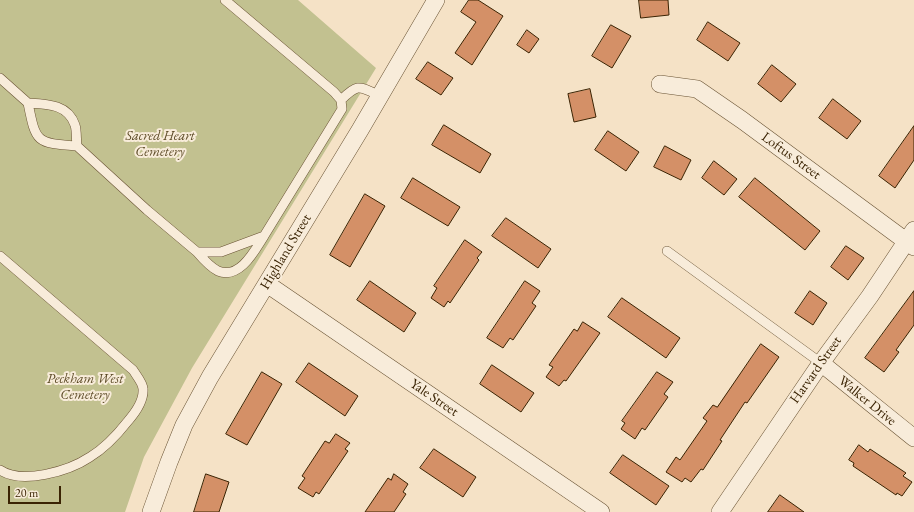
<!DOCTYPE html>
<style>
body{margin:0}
#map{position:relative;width:914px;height:512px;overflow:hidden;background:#f5e2c6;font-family:"EB Garamond",serif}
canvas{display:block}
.scale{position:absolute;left:8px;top:486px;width:53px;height:18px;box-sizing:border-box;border:2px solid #3a2303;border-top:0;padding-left:5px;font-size:12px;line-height:14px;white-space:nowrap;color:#3a2303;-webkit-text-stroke:3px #f8ecda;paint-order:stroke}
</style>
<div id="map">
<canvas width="914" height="512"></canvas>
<div class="scale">20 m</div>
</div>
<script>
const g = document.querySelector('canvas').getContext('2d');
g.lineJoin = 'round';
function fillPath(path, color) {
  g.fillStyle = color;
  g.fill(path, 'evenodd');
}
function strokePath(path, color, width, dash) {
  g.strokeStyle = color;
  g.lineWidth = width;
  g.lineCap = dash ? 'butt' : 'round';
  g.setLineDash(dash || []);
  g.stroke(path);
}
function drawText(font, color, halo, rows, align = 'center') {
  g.font = font + ' "EB Garamond",serif';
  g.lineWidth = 4;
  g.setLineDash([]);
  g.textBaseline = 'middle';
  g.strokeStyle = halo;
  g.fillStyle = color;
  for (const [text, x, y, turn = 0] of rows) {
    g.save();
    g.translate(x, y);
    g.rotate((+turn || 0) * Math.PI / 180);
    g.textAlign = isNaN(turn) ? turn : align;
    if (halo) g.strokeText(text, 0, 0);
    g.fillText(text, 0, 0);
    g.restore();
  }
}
fillPath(new Path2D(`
 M0 0H298L376 68 192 368 144 457 125 512H0Z`), '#c2c190');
const building = new Path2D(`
 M469 0H478L503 16 472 65 455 53 476 22 461 12Z
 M639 0H668L669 15 641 18Z
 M708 22 740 43 728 61 697 40Z
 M611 25 631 36 612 68 592 56Z
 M527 30 539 39 529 53 517 45Z
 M428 62 453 78 441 95 416 79Z
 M772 65 796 84 781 102 758 84Z
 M590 89 596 117 574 122 568 94Z
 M833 99 861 121 847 139 819 118Z
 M444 125 491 154 480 173 432 145Z
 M914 126V160L895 188 879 176Z
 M608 131 639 152 626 171 595 150Z
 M665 146 691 160 681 180 654 167Z
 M714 161 737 179 724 195 702 178Z
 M413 178 460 207 448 226 401 198Z
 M755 178 820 231 805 250 739 197Z
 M365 194 385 206 350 267 330 255Z
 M506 218 551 249 538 268 492 236Z
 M465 240 482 252 477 258 479 260 450 303 448 301 444 307 431 298 437 288 434 286Z
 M846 246 864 258 848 280 831 267Z
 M370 281 416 313 404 332 357 300Z
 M525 281 540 291 532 303 536 306 513 340 510 338 503 348 487 338Z
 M810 291 827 303 813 325 795 313Z
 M914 291V325L896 350 899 352 884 372 865 358Z
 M622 298 680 338 666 358 608 317Z
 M583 322 600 333 566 381 564 380 559 386 546 377 553 367 549 365 574 329 577 331Z
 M761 344 779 357 747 403 745 402 720 440 722 441 703 470 701 469 691 482 685 478 682 482 666 472 676 457 680 460 707 421 703 418 713 405 717 407Z
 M309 363 358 396 345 416 296 382Z
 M492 365 534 393 521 412 480 384Z
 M262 372 282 384 247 445 226 434Z
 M657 372 673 382 664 394 668 397 645 430 642 428 635 439 621 429 625 423 622 421Z
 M336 434 350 443 345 449 348 451 319 494 316 492 313 497 298 488 305 478 302 476 325 441 329 443Z
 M859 445 868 452 870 449 906 473 903 476 912 482 902 496 897 493 896 495 853 466 854 463 849 460Z
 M434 449 476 477 463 497 420 468Z
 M623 455 669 486 656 505 610 473Z
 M206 474 229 482 219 512H194Z
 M394 474 408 484 403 492 406 494 394 512H365L388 478 391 480Z
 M780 495 804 512H768Z`);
fillPath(building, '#d49067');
strokePath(building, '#3a2303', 1);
const service = new Path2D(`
 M225 0 334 92 341 100
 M0 78 28 103
 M77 146C36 143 36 143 28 103 47 104 68 104 75 125 77 131 76 140 77 146L147 210 197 252
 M264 236C255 250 240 280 218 271 210 267 203 259 197 252H221L264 236 342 109 341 100C358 83 359 86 380 96
 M667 251 821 363
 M0 256 133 370C136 375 143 383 143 389 144 401 135 413 128 421 117 435 105 448 90 457 69 471 22 485 0 470`);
const minor = new Path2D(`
 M660 84 697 89 742 120 914 247
 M267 284 601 512
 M821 363 914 438
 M151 512 169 462 184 425 210 377 360 130 436 0
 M720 512 821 363 870 296 914 230`);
strokePath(service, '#695334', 10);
strokePath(minor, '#695334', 18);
strokePath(service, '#f8ecda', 9);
strokePath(minor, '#f8ecda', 17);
drawText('italic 14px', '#5c4a26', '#f8ecda', [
 ["Sacred Heart",160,136],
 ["Cemetery",160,152],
 ["Peckham West",85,379],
 ["Cemetery",85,395]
]);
drawText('14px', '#3a2303', '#f8ecda', [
 ["Loftus Street",791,156,36],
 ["Highland Street",286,252,-59],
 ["Harvard Street",816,370,-55],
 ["Yale Street",434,398,34],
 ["Walker Drive",867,401,39]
]);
</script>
